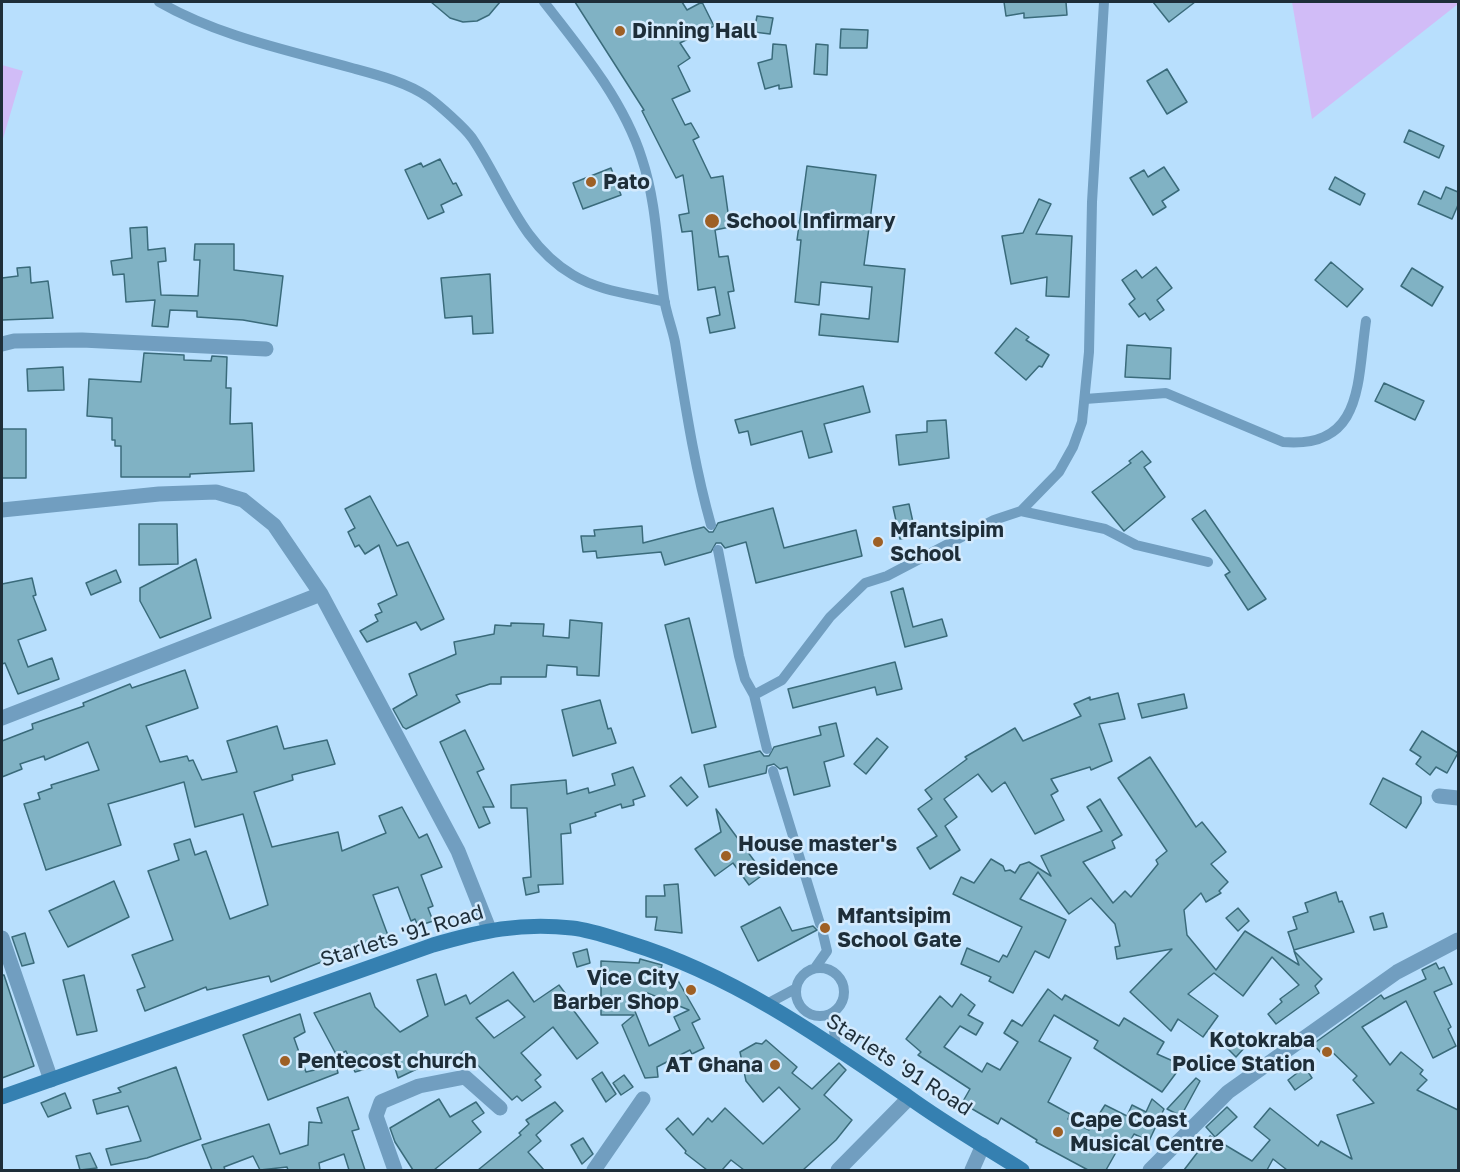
<!DOCTYPE html>
<style>
body{margin:0}
#map{position:relative;width:1460px;height:1172px;overflow:hidden;background:#b8dffd;font-family:"Golos Text",sans-serif}
canvas{display:block}
.frame{position:absolute;inset:0;border:3px solid #1e2e39;pointer-events:none}
</style>
<div id="map">
<canvas width="1460" height="1172"></canvas>
<div class="frame"></div>
</div>
<script>
const g = document.querySelector('canvas').getContext('2d');
g.lineJoin = 'round';
function fillPath(path, color) {
  g.fillStyle = color;
  g.fill(path, 'evenodd');
}
function strokePath(path, color, width, dash) {
  g.strokeStyle = color;
  g.lineWidth = width;
  g.lineCap = dash ? 'butt' : 'round';
  g.setLineDash(dash || []);
  g.stroke(path);
}
function drawText(font, color, halo, rows, align = 'center') {
  g.font = font + ' "Golos Text",sans-serif';
  g.lineWidth = 5;
  g.setLineDash([]);
  g.textBaseline = 'middle';
  g.strokeStyle = halo;
  g.fillStyle = color;
  for (const [text, x, y, turn = 0] of rows) {
    g.save();
    g.translate(x, y);
    g.rotate((+turn || 0) * Math.PI / 180);
    g.textAlign = isNaN(turn) ? turn : align;
    if (halo) g.strokeText(text, 0, 0);
    g.fillText(text, 0, 0);
    g.restore();
  }
}
fillPath(new Path2D(`
 M1292 2H1458V4L1312 119Z
 M2 65 23 71 2 142Z`), '#d1bcf7');
const building = new Path2D(`
 M431 2H500L489 15 477 21 463 22 450 18Z
 M575 2H682L687 10 702 2 714 26 680 43 690 58 678 66 690 91 672 99 685 125 691 123 699 137 693 140 711 178 723 176 730 227 715 230 719 257 728 256 734 291 728 292 735 328 710 333 707 318 720 315 715 287 698 290 692 231 682 232 679 215 689 213 683 175 676 178 642 111 644 110Z
 M1004 2H1066L1067 15 1024 18V13L1006 16Z
 M1153 2H1195L1169 22Z
 M757 16 773 18 770 34 754 32Z
 M841 29 868 30 867 48H840Z
 M773 44 786 45 792 87 779 89V85L765 89 758 63 772 59Z
 M816 44 828 45 827 75 814 74Z
 M1167 69 1187 102 1167 114 1147 81Z
 M1409 130 1444 146 1439 158 1404 142Z
 M440 159 453 184 456 183 462 195 441 205 444 212 428 219 405 170 421 163 423 167Z
 M807 166 876 175 864 265 905 269 898 342 819 335 821 314 869 319 872 287 821 282 819 305 795 302 801 240H797Z
 M1164 167 1179 190 1162 201 1166 207 1153 215 1130 178 1144 170 1148 177Z
 M611 168 621 195 583 209 573 183Z
 M1335 177 1365 194 1360 205 1329 189Z
 M1446 187 1458 192V205L1452 219 1418 204 1424 191 1441 199Z
 M1039 199 1051 204 1036 234 1072 236 1069 297 1046 296 1047 277 1011 284 1002 236 1023 233Z
 M147 227 148 250 165 248 166 261 158 262 161 295 198 296 200 260H194L195 244H234V270L283 276 277 326 243 320 197 317V311L170 310 168 327 152 326 155 300 126 302 124 274 113 275 111 261 132 258 130 228Z
 M1331 262 1363 289 1347 307 1315 280Z
 M30 267 31 283 48 281 53 318 2 320V278L18 276 17 268Z
 M1156 267 1172 288 1157 300 1164 310 1150 320 1145 313 1139 317 1129 304 1135 299 1122 280 1136 270 1142 278Z
 M1412 268 1443 287 1432 306 1401 286Z
 M490 274 493 333 473 334 472 316 445 318 441 278Z
 M1016 328 1029 337 1026 340 1049 355 1042 367 1039 366 1026 380 995 353Z
 M1127 345 1171 348 1170 379 1125 377Z
 M144 353 184 355V360L211 361 212 356 227 357 226 388H231L230 424 252 423 254 471 190 474V477H121V446H115V440H112V418L87 416 89 379 141 382Z
 M63 367 64 390 28 391 27 369Z
 M1384 383 1424 401 1415 420 1375 401Z
 M863 386 870 412 824 424 832 452 809 458 802 431 751 445 748 431 739 433 735 420Z
 M946 420 949 458 899 465 896 435 927 432V421Z
 M2 429H26V478H2Z
 M1142 451 1151 462 1144 467 1165 497 1124 531 1092 492 1131 463 1129 461Z
 M370 496 397 546 408 542 444 619 421 630 416 622 367 642 360 631 378 621 375 615 382 612 378 604 397 595 379 545 365 554 359 545 355 547 348 532 355 528 345 509Z
 M909 504 916 536 900 539 893 507Z
 M773 508 784 548 856 530 862 556 756 583 746 542 725 548 721 543H716L711 552 665 565 661 552 597 558 596 551 583 552 581 536H595L594 530 642 526 643 543 704 527 709 532H713L718 523Z
 M1205 510 1266 599 1248 610 1225 575 1230 572 1192 519Z
 M139 524H177L178 564 139 565Z
 M196 559 211 618 160 638 140 601V588Z
 M116 570 121 582 91 595 86 583Z
 M32 578 36 595 33 596 46 630 18 640 28 667 52 658 59 679 18 694 5 663 2 664V584Z
 M903 588 913 627 942 619 947 636 905 647 891 592Z
 M689 618 716 727 692 733 665 625Z
 M570 620 602 623 599 676 577 675V667L547 665 546 677H501V684H490L456 695 460 702 406 729 403 727 393 709 417 695 409 674 456 654 454 642 494 634 495 625 511 626V623L544 624 543 636 569 638Z
 M895 662 902 689 877 695 875 687 793 708 788 689Z
 M185 670 198 708 146 726 160 762 187 756 189 761 193 760 202 780 237 772 227 741 277 726 284 749 327 740 335 764 292 775 293 780 254 792 272 847 338 832 342 851 386 833 379 816 402 807 419 838 427 834 442 867 421 875 433 906 428 908 433 921 418 926 415 919 411 921 398 887 373 895 390 941 368 948 364 945 271 982 269 976 207 990 206 987 145 1011 137 990 145 987 132 955 173 940 148 871 179 860 174 844 190 839 195 855 206 851 230 919 268 905 243 814 195 827 184 782 108 804 121 845 46 870 24 804 40 799 38 793 52 788 51 785 99 770 88 742 45 760 44 756 20 764 22 769 2 777V741L33 729 32 724 84 706 83 703 130 684 132 688Z
 M1118 693 1125 719 1099 724 1112 761 1091 770 1090 767 1051 779 1058 791 1051 795 1064 820 1035 834 1005 782 992 792 978 774 944 799 957 817 945 826 960 850 930 869 917 848 937 836 918 809 932 799 925 790 967 759 965 757 1015 728 1023 741 1081 716 1074 704 1090 697V700Z
 M1184 694 1187 708 1142 718 1138 704Z
 M600 700 608 729 611 728 616 743 573 756 562 710Z
 M836 723 844 756 824 762 830 786 794 795 787 767 780 769 774 764 767 766 766 773 709 787 704 765 760 751 764 756H769L774 747 821 735 819 727Z
 M465 730 484 769 477 772 494 807H483L490 823 479 828 440 742Z
 M1422 731 1458 753 1447 773 1436 767 1430 775 1416 764 1421 757 1410 750Z
 M877 738 888 747 866 774 854 764Z
 M1150 757 1196 827 1202 822 1226 852 1211 864 1228 882 1219 891 1221 893 1206 902 1201 893 1184 910 1187 935 1216 970 1245 931 1299 965 1294 951 1322 979 1315 986 1319 993 1276 1024 1268 1014 1282 1002 1280 999 1299 985 1272 957 1243 996 1214 973 1188 994 1218 1016 1203 1037 1178 1019 1171 1031 1130 992 1172 949 1117 959 1115 947 1120 946 1115 924 1091 898 1069 914 1038 872 1020 899 1066 920 1049 958 1035 951 1013 993 989 981 991 977 961 964 967 948 999 962 1003 955 1007 957 1022 927 953 894 961 877 974 883 991 859 1003 866 1005 871 1010 870 1015 873 1020 865 1029 862 1051 876 1041 856 1102 831 1087 807 1100 799 1122 835 1112 841 1115 848 1083 862 1113 903 1125 891 1131 897 1158 864 1156 860 1167 851 1118 778Z
 M633 767 645 796 633 800 634 805 622 808 621 804 595 813 596 816 570 824 571 833 561 834 563 884 538 885 539 892 526 895 523 878 531 877 527 808H511V785L566 780 567 794 588 788 589 793 615 785 612 774Z
 M681 777 698 797 687 806 670 786Z
 M1383 778 1421 797V803L1406 828 1370 804Z
 M716 809 764 874 749 885 733 863 715 876 695 849 721 832Z
 M114 881 129 917 68 947 49 911Z
 M678 884 682 933 655 930 657 917H646V896H665L664 885Z
 M1336 892 1339 902 1342 901 1354 932 1294 950 1288 932 1297 929 1293 917 1308 912 1305 903Z
 M780 907 792 931 813 926 817 930 758 961 741 927Z
 M1238 908 1249 921 1238 931 1226 918Z
 M1383 913 1387 927 1374 930 1370 917Z
 M25 933 34 963 22 966 12 937Z
 M587 949 590 963 577 967 573 953Z
 M640 959 662 965 660 972 676 977 700 1019 692 1023 704 1048 692 1054 690 1050 657 1067 658 1077 645 1078 622 1025 634 1015H601V961L639 963ZM645 992 689 1010 674 1017 680 1030 649 1046 628 994 643 999Z
 M1436 963 1439 969 1444 967 1452 984 1434 992 1451 1027 1448 1029 1456 1046 1433 1058 1406 1001 1362 1027 1390 1065 1401 1052 1423 1070 1420 1074 1427 1080 1417 1090 1458 1110V1170H1287L1273 1159 1267 1170H1184L1210 1136 1252 1161 1270 1140 1254 1127 1270 1108 1318 1146 1321 1141 1352 1159 1337 1115 1374 1103 1353 1080 1357 1076 1327 1047 1321 1053 1313 1044 1381 995 1384 999 1426 979 1422 970Z
 M513 972 534 1002 559 985 571 1001 568 1003 598 1043 577 1059 553 1027 521 1053 541 1075 535 1080 541 1087 522 1101 517 1096 512 1100 464 1051 453 1060 448 1054 398 1078 393 1061 355 1072 346 1051 337 1056 314 1013 370 993 375 1007 400 1032 428 1016 417 980 436 974 445 1005 466 995 470 1004ZM508 1000 525 1017 494 1038 476 1018Z
 M2 975H4L34 1066 2 1078Z
 M84 975 97 1031 77 1035 63 980Z
 M1048 989 1062 1000 1065 995 1119 1026 1124 1018 1164 1042 1157 1054 1182 1065 1162 1092 1094 1048 1098 1041 1054 1015 1039 1041 1071 1058 1048 1102 1070 1114 1068 1119 1089 1130 1105 1105 1127 1116 1132 1105 1146 1112 1152 1099 1164 1109 1149 1141 1134 1134 1129 1143 1123 1140 1106 1170H1088L1036 1142 1037 1140 1001 1118 998 1124 962 1103 970 1089 918 1055 921 1052 906 1039 940 996 952 1007 961 994 975 1005 968 1015 983 1023 976 1035 960 1026 944 1047 982 1072 987 1063 1000 1070 1018 1042 1004 1033 1012 1020 1022 1026Z
 M300 1014 305 1032 294 1038 306 1072 336 1065 338 1073 268 1100 243 1035Z
 M1236 1036 1246 1046 1236 1057 1226 1047Z
 M766 1040 797 1067 792 1073 812 1089 839 1063 846 1070 824 1095 852 1120 836 1140 803 1170H744L731 1160 722 1170H707L685 1153 686 1151 666 1129 678 1118 693 1135 708 1118 712 1122 725 1108 763 1144 800 1109 779 1087 763 1102 746 1081 740 1052 756 1043 762 1044Z
 M176 1067 201 1139 147 1158 111 1165 106 1149 141 1141 128 1106 97 1114 93 1100 121 1092 118 1088Z
 M1305 1067 1312 1078 1295 1090 1288 1080Z
 M602 1072 616 1094 606 1102 592 1079Z
 M624 1075 633 1087 621 1095 613 1083Z
 M1196 1078 1200 1081 1181 1116 1167 1109Z
 M65 1093 71 1108 48 1117 41 1103Z
 M348 1097 359 1129 352 1131 365 1170H349L344 1154 319 1163 320 1170H288L287 1167 260 1170 253 1156 224 1167 225 1170H212L202 1145 269 1124 280 1154 308 1145 309 1122 322 1123 317 1108Z
 M439 1099 450 1117 476 1102 484 1113 472 1121 481 1132 434 1170H413L395 1142 390 1128Z
 M555 1102 563 1111 536 1135 541 1141 528 1152 544 1170H478L521 1135 519 1133 529 1124 526 1120Z
 M1227 1107 1237 1117 1215 1137 1206 1127Z
 M583 1138 593 1154 582 1164 571 1145Z
 M90 1153 97 1168 80 1170 76 1156Z`);
fillPath(building, '#80b2c4');
strokePath(building, '#3a6b7b', 1.5);
strokePath(new Path2D(`
 M159 2C218 36 287 50 352 68 378 75 406 82 428 97 439 105 464 127 472 138 504 185 520 244 573 275 601 292 634 294 665 302
 M544 2C580 48 624 101 642 159 657 204 657 251 664 298 666 313 672 327 675 342 685 403 694 465 711 525
 M1085 399 1166 393 1283 442C1364 449 1357 381 1366 321
 M1021 511 1105 529 1136 545 1208 562
 M718 550 739 656 745 679 754 695 767 749
 M754 695 782 680 830 617 865 583 887 576 994 520 1021 511 1059 472 1073 447 1082 422 1089 352 1092 202 1104 2
 M773 771 820 924
 M796 992a24 24 0 1 1 48 0a24 24 0 1 1-48 0Z
 M815 968 827 951 823 934
 M765 1005 795 989
 M832 1013 836 1047`), '#719ec0', 10);
strokePath(new Path2D(`
 M2 344 14 341 82 340 266 349
 M2 510 159 494 216 492 243 500 274 525 321 594 458 851 489 929
 M2 718 321 594
 M1439 796 1458 798
 M2 938 51 1080
 M395 1170 376 1116 381 1102 419 1086 465 1077 500 1108
 M594 1170 643 1099
 M838 1170 909 1098
 M972 1170 983 1145
 M1150 1170 1228 1092 1397 972 1458 940`), '#719ec0', 15);
strokePath(new Path2D(`
 M2 1097 433 945C481 931 521 922 572 928 591 930 610 937 629 943 731 974 820 1036 907 1096 944 1123 984 1146 1022 1170`), '#3580b1', 15);
for (const [x, y, r, color] of [
 [620,31,6,"#9e6025"],
 [591,182,6,"#9e6025"],
 [712,221,8,"#9e6025"],
 [878,542,6,"#9e6025"],
 [726,856,6,"#9e6025"],
 [825,928,6,"#9e6025"],
 [691,990,6,"#9e6025"],
 [1327,1052,6,"#9e6025"],
 [285,1061,6,"#9e6025"],
 [775,1065,6,"#9e6025"],
 [1058,1132,6,"#9e6025"]
]) {
  const dot = new Path2D();
  dot.arc(x, y, r, 0, 2 * Math.PI);
  g.fillStyle = color;
  g.fill(dot);
  strokePath(dot, '#d3eafd', 2);
}
drawText('bold 21px', '#1e2e39', '#d3eafd', [
 ["Dinning Hall",632,31],
 ["Pato",603,182],
 ["School Infirmary",726,221],
 ["Mfantsipim",890,530],
 ["School",890,554],
 ["House master's",738,844],
 ["residence",738,868],
 ["Mfantsipim",837,916],
 ["School Gate",837,940],
 ["Vice City",679,978,"right"],
 ["Barber Shop",679,1002,"right"],
 ["Kotokraba",1315,1040,"right"],
 ["Police Station",1315,1064,"right"],
 ["Pentecost church",297,1061],
 ["AT Ghana",763,1065,"right"],
 ["Cape Coast",1070,1120],
 ["Musical Centre",1070,1144]
], 'left');
drawText('21px', '#1e2e39', '#d3eafd', [
 ["Starlets '91 Road",402,936,-17],
 ["Starlets '91 Road",899,1065,33]
]);
</script>
